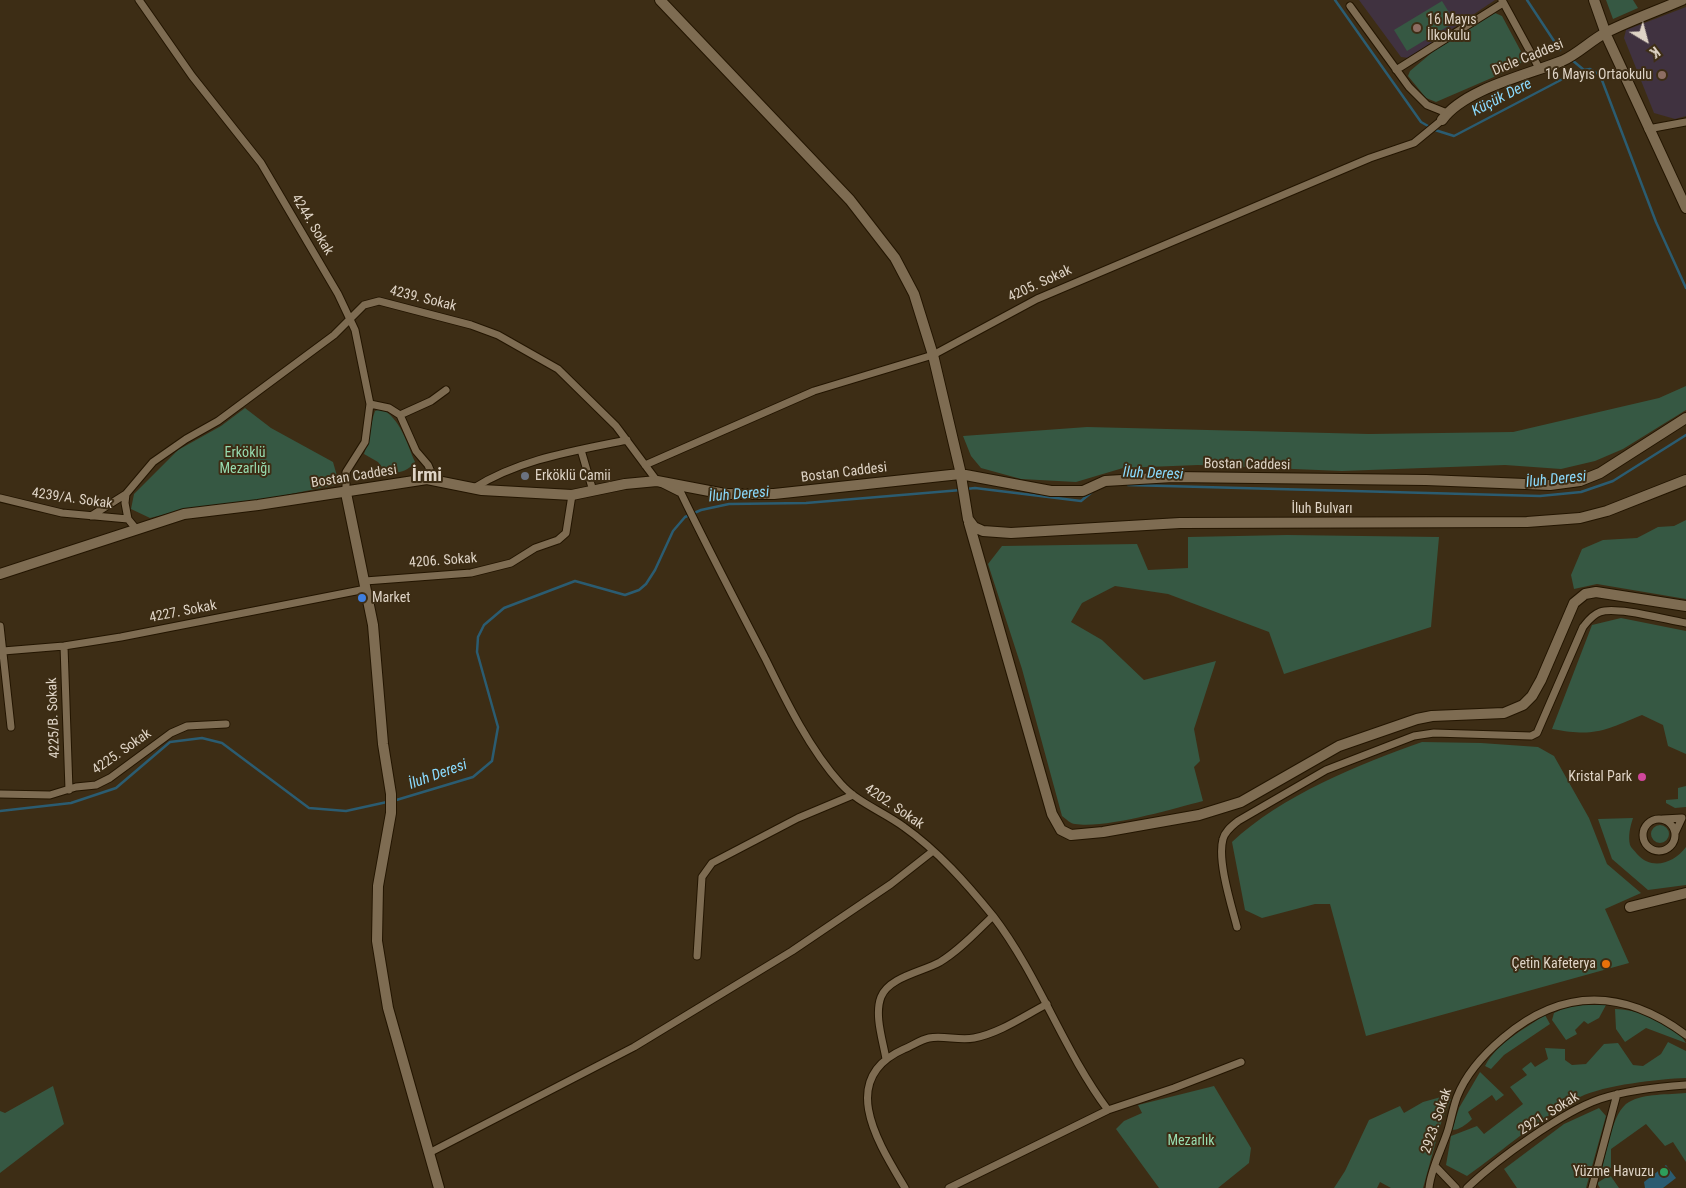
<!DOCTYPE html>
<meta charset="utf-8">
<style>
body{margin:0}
#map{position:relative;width:1686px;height:1188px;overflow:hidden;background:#3d2d15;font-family:"Roboto Condensed",sans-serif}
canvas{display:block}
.north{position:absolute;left:1621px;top:15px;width:50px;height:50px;-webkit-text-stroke:4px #3d2d15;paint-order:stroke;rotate:143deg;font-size:14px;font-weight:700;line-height:20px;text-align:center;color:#dfd4c6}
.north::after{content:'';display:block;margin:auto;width:18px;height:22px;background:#dfd4c6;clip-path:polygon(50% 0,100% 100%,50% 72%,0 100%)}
</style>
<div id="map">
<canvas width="1686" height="1188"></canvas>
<div class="north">K</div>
</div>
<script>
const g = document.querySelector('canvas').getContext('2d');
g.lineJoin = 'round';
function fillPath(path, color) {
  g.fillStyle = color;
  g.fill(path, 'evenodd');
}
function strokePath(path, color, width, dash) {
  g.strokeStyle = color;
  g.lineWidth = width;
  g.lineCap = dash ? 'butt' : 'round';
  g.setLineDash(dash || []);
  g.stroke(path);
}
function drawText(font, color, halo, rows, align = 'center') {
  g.font = font + ' "Roboto Condensed",sans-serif';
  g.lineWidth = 4;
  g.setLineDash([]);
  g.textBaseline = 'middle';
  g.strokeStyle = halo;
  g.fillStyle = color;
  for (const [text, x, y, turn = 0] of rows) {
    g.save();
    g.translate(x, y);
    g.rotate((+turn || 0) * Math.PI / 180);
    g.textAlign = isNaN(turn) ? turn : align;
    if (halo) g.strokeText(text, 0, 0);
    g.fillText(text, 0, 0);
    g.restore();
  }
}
fillPath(new Path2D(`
 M1359 0H1495L1409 58 1401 57Z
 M1686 7V116L1675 119 1654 113 1624 38 1626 30Z`), '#403240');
fillPath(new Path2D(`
 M1606 0H1633L1638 8 1613 19Z
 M1442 1 1455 22 1407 51 1394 30Z
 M1495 13 1502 16 1525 59 1517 67 1436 102 1426 98 1408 76 1410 71 1435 50Z
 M1686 386V410L1623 449 1595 461 1561 469 1505 465 1342 471 1198 465 1123 468 1076 482 1021 479 981 468 971 456 963 436 1087 427 1369 434 1513 432 1659 398Z
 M245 408 271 428 333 462 337 476 335 485 242 504 186 509 150 518 131 509 134 494 178 450 221 426Z
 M381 409C400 417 407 444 415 462 407 472 398 474 386 472L378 462 364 454C369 440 370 425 375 411Z
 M1686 520V599L1597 584 1574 589 1571 575 1582 549 1603 540 1637 538 1658 527 1674 526Z
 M1287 535 1439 537 1431 627 1284 674 1269 632 1168 594 1115 586 1082 603 1071 622 1102 640 1144 680 1216 661 1194 729 1200 761 1194 767 1203 801C1172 809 1105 829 1075 824 1071 824 1066 819 1062 816L1022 669 988 564 1002 546 1137 544 1148 570 1188 568V537Z
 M1621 618 1686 631V754L1668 746 1663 725 1642 715C1603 731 1595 737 1552 729L1592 625Z
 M1422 742 1481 743 1538 747 1554 756 1589 818 1607 864 1641 893 1605 909 1629 963 1366 1036 1330 904H1315L1262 918 1245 910 1232 842C1281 796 1359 764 1422 742Z
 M1686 786V807L1675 808 1666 803V800L1678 799V788Z
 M1633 818C1630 827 1628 836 1630 845 1631 848 1635 851 1637 854 1652 871 1674 863 1686 847V885L1648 890 1612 859 1598 819Z
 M1651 834a9 9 0 1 1 18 0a9 9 0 1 1-18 0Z
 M1582 1005H1606L1599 1018 1588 1024 1584 1021 1575 1030 1577 1034 1566 1040 1552 1020 1554 1013 1567 1007Z
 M1615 1009C1638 1009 1674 1023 1686 1043L1646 1028 1625 1042 1616 1029Z
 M1545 1015 1550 1024 1504 1055 1491 1069 1485 1066C1497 1043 1524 1029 1545 1015Z
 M1668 1042 1686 1051V1078C1659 1079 1604 1085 1580 1097 1540 1117 1504 1150 1467 1176L1446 1165 1451 1136 1477 1126 1484 1134 1523 1104 1510 1087 1527 1075 1522 1069 1531 1062 1535 1067 1548 1059 1545 1048 1565 1049V1060L1572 1065 1586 1064 1604 1044 1618 1043 1633 1065 1643 1066 1661 1054Z
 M1480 1072 1504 1095 1496 1101 1492 1095 1468 1112 1472 1119C1466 1125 1459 1130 1452 1130L1459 1108Z
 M53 1086 64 1124 0 1173V1111L5 1113Z
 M1214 1086 1251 1148 1249 1163 1218 1188H1159L1116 1129 1124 1121 1142 1113 1138 1105Z
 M1686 1093V1162L1673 1142 1665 1146 1646 1124 1611 1149V1168L1601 1173C1606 1155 1612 1111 1629 1102 1645 1093 1668 1095 1686 1093Z
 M1441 1097 1451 1099 1441 1123 1423 1188H1391L1380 1182 1377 1188H1334L1345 1171 1369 1120 1400 1106 1404 1113 1423 1102Z
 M1599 1108 1606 1116 1586 1188H1517L1504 1169 1564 1124Z
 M1610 1175 1619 1188H1600L1597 1183Z`), '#365843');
fillPath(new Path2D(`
 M1666 1165 1676 1178 1663 1188H1645L1644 1182Z`), '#2b5c71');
strokePath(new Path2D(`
 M1335 0 1421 122 1435 130 1454 136 1578 71 1590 69 1600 75 1656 222 1686 288
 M1527 0 1560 50
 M1572 60 1584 70
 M1128 485 1540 496 1581 492 1613 481 1686 435
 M966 489 975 488 1081 501 1092 492
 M393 801 473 777 492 761 498 727 477 652 478 637 484 625 504 608 575 581 625 595 639 590 646 584 655 570 673 531 685 517 701 510 729 504 806 503 961 490
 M0 811 71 803 116 788 170 742 202 738 222 743 309 808 346 811 387 802`), '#2b5c71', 2.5);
const street = new Path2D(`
 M139 0 192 76 261 163 338 294 355 330 370 404 365 442 346 472V493
 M1502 0 1539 68
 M1350 6 1409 87 1427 105 1447 113
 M1396 70 1503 3
 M1648 129 1686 122
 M370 404 389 408 400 415 416 451 428 465 434 479
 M400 415 431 401 446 390
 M581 450 593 491
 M645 465 814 391 933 355 1037 299 1370 158 1414 143 1442 120
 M474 488C520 459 574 451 627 440
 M126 494 125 503 128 519
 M0 498 62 513 128 519 137 530
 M91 516 126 494 153 462 186 439 218 421 334 335 364 305 379 301 471 325 498 335 558 369 616 426 657 481 681 493C708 549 737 604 766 660 786 701 810 750 841 784 858 803 884 812 904 827 938 851 967 884 993 916 1039 976 1063 1050 1108 1110
 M365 581 471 573 511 563 535 548 558 540 566 533 572 495
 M0 626 11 727
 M64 646 69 790
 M3 651 64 646 121 637 366 589
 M0 794 50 795 76 787 96 785 110 778 171 733 187 726 226 724
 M1663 819 1682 818 1675 833
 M1643 835a16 16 0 1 1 32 0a16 16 0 1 1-32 0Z
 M1237 927C1231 904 1217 860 1223 839 1225 831 1232 826 1238 821L1326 770 1414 736 1434 733 1531 736 1537 733 1583 627C1588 621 1592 615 1600 612 1616 606 1667 620 1686 623
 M697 956 702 877 712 863 798 818 853 795
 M886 1059C883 1041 874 1015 881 997 889 977 922 972 940 962 960 950 976 932 993 916
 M429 1153 634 1047 792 951 891 884 933 851
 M1435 1166 1456 1188
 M905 1188C879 1144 836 1079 904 1049 912 1046 920 1040 929 1038 943 1035 959 1041 974 1038 1000 1033 1024 1016 1047 1004
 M949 1188 1108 1110 1174 1088 1241 1062
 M1429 1188C1431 1168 1442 1149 1448 1130 1451 1120 1453 1108 1457 1097 1466 1074 1484 1054 1503 1038 1563 987 1624 989 1686 1035
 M1467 1188C1496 1160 1562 1112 1600 1099 1628 1090 1656 1087 1686 1085
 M1592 1188 1617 1094`);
const secondary = new Path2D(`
 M660 0 850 200 895 258 914 294 933 355 960 470 968 519 974 527 983 531 1011 533 1180 523 1527 522 1580 518 1607 511 1686 480
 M1594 0 1607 37 1686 208
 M1442 120C1464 89 1527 75 1562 61 1578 54 1591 40 1607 32 1631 20 1657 11 1682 0
 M346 493 373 625 383 744 391 794V813L378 886 377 941 388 1008 439 1188
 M969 523 1052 814 1061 830 1071 835 1103 832 1199 815 1241 802 1339 746 1417 719 1432 716 1504 713 1523 705 1532 696 1541 680 1574 603 1585 594 1596 592 1686 606
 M0 574 184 514 258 505 427 479 482 490 572 495 625 484 657 481 725 494H774L960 474 1051 491H1083L1105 481 1173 477 1426 480 1550 485 1580 481 1600 473 1686 418
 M1630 907 1686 893`);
strokePath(street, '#231500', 9);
strokePath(secondary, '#231500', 12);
strokePath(street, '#7e6c52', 7);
strokePath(secondary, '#7e6c52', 10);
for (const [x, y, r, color] of [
 [1417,28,5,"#8d6e63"],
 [1662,75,5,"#8d6e63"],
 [525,476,5,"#6b7280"],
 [362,598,5,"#3f7fe0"],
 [1642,777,5,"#d1479c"],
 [1606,964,5,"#e8710a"],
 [1664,1172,5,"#2e9e5b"]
]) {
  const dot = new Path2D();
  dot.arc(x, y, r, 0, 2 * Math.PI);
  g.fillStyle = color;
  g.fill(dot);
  strokePath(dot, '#3d2d15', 2);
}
drawText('14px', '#dfd4c6', '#3d2d15', [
 ["16 Mayıs",1427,20,"left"],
 ["İlkokulu",1427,36,"left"],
 ["16 Mayıs Ortaokulu",1652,75],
 ["Erköklü Camii",535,476,"left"],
 ["Market",372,598,"left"],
 ["Kristal Park",1632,777],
 ["Çetin Kafeterya",1596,964],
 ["Yüzme Havuzu",1654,1172]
], 'right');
drawText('14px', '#dfd4c6', '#3d2d15', [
 ["Dicle Caddesi",1528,58,-22],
 ["4244. Sokak",312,225,59],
 ["4205. Sokak",1040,284,-25],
 ["4239. Sokak",423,299,14],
 ["Bostan Caddesi",1247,465,1],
 ["Bostan Caddesi",844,473,-7],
 ["Bostan Caddesi",354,477,-9],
 ["4239/A. Sokak",72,499,8],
 ["İluh Bulvarı",1322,509],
 ["4206. Sokak",443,561,-4],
 ["4227. Sokak",183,612,-11],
 ["4225/B. Sokak",54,718,-92],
 ["4225. Sokak",122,752,-35],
 ["4202. Sokak",894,807,34],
 ["2921. Sokak",1549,1114,-32],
 ["2923. Sokak",1437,1121,-71]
]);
drawText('14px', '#97dbaf', '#3d2d15', [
 ["Erköklü",245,453],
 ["Mezarlığı",245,469],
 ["Mezarlık",1191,1141]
]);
drawText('italic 15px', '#8adafd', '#3d2d15', [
 ["Küçük Dere",1502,98,-27],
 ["İluh Deresi",1153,474,2],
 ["İluh Deresi",1556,480,-6],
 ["İluh Deresi",739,495,-5],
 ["İluh Deresi",438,775,-20]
]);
drawText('bold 19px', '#dfd4c6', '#3d2d15', [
 ["İrmi",427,476]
]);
</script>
